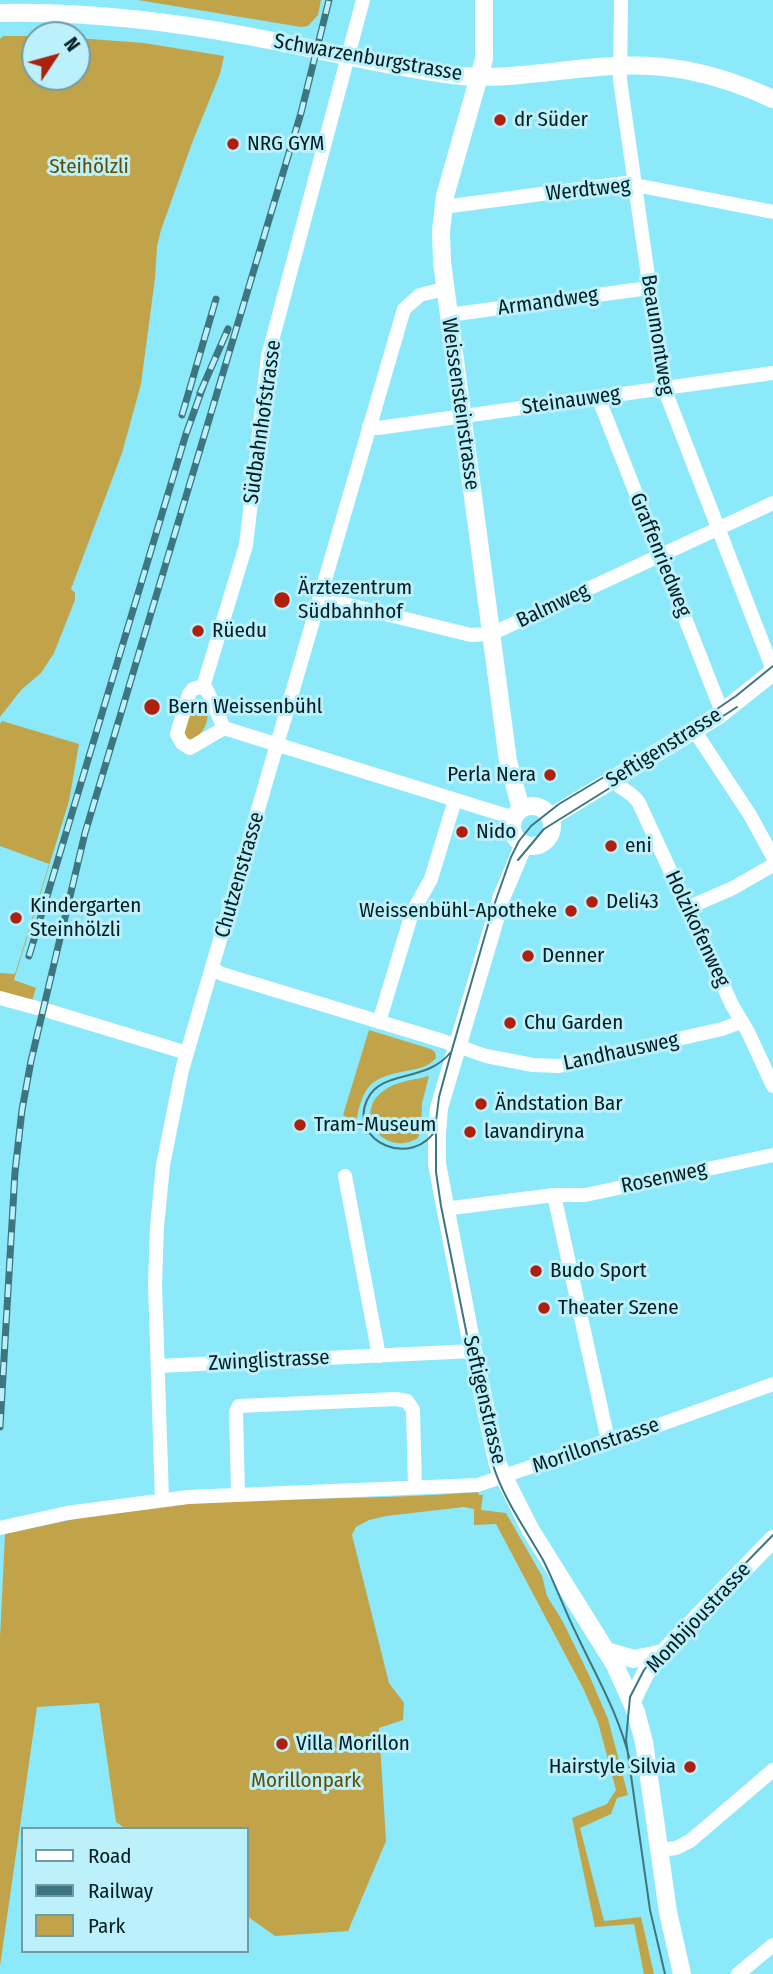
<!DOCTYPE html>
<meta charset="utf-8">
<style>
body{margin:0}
#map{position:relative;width:773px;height:1974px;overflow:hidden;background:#8ce9fa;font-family:"Fira Sans Condensed",sans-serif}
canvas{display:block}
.legend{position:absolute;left:21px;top:1827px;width:228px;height:126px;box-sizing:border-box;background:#bcf0fa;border:2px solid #719ca4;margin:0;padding:9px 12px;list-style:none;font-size:21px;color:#001d22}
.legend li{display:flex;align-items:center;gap:14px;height:35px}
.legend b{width:35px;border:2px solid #719ca4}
.north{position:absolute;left:21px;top:21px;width:70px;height:70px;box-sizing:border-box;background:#bcf0fa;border:2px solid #719ca4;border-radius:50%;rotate:54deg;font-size:19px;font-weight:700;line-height:28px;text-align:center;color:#001d22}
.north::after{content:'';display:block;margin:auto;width:24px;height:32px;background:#ae200e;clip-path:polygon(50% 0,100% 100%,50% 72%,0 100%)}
</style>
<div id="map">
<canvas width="773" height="1974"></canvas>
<ul class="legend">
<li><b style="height:9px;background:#fff"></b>Road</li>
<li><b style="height:9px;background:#3d7681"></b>Railway</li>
<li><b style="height:19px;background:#c1a349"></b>Park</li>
</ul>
<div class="north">N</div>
</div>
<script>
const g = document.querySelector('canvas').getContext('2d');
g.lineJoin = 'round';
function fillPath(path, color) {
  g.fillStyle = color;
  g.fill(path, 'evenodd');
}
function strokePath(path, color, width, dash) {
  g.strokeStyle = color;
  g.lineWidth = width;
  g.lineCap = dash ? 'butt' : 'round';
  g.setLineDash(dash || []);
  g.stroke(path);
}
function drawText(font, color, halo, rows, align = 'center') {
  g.font = font + ' "Fira Sans Condensed",sans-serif';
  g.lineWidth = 6;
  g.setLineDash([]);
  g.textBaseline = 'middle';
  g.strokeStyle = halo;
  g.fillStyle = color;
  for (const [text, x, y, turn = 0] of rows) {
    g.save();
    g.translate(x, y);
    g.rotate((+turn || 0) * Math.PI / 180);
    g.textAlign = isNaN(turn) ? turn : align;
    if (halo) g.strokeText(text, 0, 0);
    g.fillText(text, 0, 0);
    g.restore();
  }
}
fillPath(new Path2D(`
 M138 0H321L318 15 308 26 301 27Z
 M3 36H35V77H77V38L144 43 224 56 220 74 192 143 161 230 157 246 155 278 141 384 122 453 71 589 75 593V600L54 653 41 673 21 690 0 717V39Z
 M197 700 203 701C213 715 206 732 192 740L187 739 183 732 191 704Z
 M2 721 79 744 69 801 14 980 36 988 32 1001 0 992V973L15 974 49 864 0 846V724Z
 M369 1030 431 1049 435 1052 436 1058C429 1066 421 1068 411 1070 375 1077 364 1081 357 1118L352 1121 343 1115Z
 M429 1076 422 1103 421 1128 418 1138C386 1158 351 1116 383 1091 396 1081 414 1080 429 1076Z
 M478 1492 479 1495H483L481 1510 506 1513 542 1576 547 1596 563 1622 590 1677 608 1719 628 1795 617 1798 611 1814 580 1828 604 1921 641 1917 654 1974H644L634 1924 595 1927 572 1818 607 1804 616 1790 598 1722 584 1690 496 1524 474 1525V1509L464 1507 386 1516 369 1520 356 1527 352 1535 389 1683 404 1703 403 1720 379 1728 386 1841 348 1931 275 1936 247 1916V1829H126L116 1822 99 1703 37 1707 0 1966V1638L5 1534C58 1523 110 1510 163 1505 268 1496 374 1501 478 1492Z`), '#c1a349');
strokePath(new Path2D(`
 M621 0 620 80 664 388 773 670
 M443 207 625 183 773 212
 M448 315 649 288
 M598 397 722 712
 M369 427 378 428 773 373
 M320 598 471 635 491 634 773 503
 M200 687 207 690 224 728 190 748 182 743 177 734 189 694 193 689Z
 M203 687 246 545 268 356 363 0
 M224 728 514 818
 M694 730 750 815 773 857
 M613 779C621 791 632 791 639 803L732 1005 748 1032 773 1086
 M687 908 733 888 773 865
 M213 969 222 974 443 1041 486 1056 533 1065 559 1066 722 1029 741 1022
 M0 998 37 1008
 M49 1011 187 1053
 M379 1022 412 913 431 879 455 800
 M345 1176 379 1356
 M554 1195 608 1440
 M444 1209 554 1195H585L773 1155
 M158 1366 473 1351
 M238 1493 236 1412 239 1406 396 1399 407 1401 413 1410 415 1487
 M162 1500 155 1284 157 1227 163 1165 182 1070 404 309 420 295 444 289
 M0 1528 67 1513 188 1497 478 1485 617 1437 637 1433 773 1384
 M659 1850 676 1848 690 1841 773 1770
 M738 1974 773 1945`), '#fff', 14);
strokePath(new Path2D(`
 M484 0V59L445 196 441 231 442 262 508 761 521 809
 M0 13C85 11 169 21 253 37 317 49 381 65 445 74 496 82 548 71 598 67 663 61 715 72 773 99
 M512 826a20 20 0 1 1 40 0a20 20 0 1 1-40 0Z
 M551 817 719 715 773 672
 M524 844 502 896 439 1108 437 1133V1164L473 1351 498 1465 530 1529 615 1665 636 1712 644 1742 668 1912 682 1974
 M606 1651 634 1659 663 1653
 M632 1701 645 1674 663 1653 773 1539`), '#fff', 18);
strokePath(new Path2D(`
 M688 739 737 707
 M518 860 544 829 637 771
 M437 1128C413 1170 348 1142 367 1100 381 1069 426 1083 450 1053
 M630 1761C619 1714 596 1676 576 1633 564 1609 555 1583 543 1560 525 1528 504 1500 493 1465L441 1206 436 1172V1121L439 1097 451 1053 492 911 511 857 519 841 531 826 559 804 714 711 736 696 773 666
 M665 1974 650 1910 626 1740 630 1697 644 1670 656 1655 773 1535`), '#3d7681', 2);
const rail = new Path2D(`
 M200 393 228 329
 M182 415 216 299
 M29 956 186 434 204 384
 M0 1427 15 1172 22 1110 31 1061 85 833 301 113 329 0`);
strokePath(rail, '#3d7681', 7);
strokePath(rail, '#bcf0fa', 4.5, [13]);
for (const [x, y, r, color] of [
 [500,120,7,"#ae200e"],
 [233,144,7,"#ae200e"],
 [282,600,9,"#ae200e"],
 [198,631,7,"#ae200e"],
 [152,707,9,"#ae200e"],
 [550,775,7,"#ae200e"],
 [462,832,7,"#ae200e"],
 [611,846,7,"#ae200e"],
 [592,902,7,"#ae200e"],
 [571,911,7,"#ae200e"],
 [16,918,7,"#ae200e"],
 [528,956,7,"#ae200e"],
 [510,1023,7,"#ae200e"],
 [481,1104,7,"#ae200e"],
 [300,1125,7,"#ae200e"],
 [470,1132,7,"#ae200e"],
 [536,1271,7,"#ae200e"],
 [544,1308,7,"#ae200e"],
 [282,1744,7,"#ae200e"],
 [690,1767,7,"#ae200e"]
]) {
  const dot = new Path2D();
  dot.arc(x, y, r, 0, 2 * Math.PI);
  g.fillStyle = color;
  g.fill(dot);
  strokePath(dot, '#bcf0fa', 2.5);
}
drawText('21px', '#001d22', '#bcf0fa', [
 ["Schwarzenburgstrasse",368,58,10],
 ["Werdtweg",588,190,-6],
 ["Armandweg",548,302,-8],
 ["Beaumontweg",657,335,81],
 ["Steinauweg",571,401,-8],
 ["Weissensteinstrasse",460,404,82],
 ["Südbahnhofstrasse",263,422,-82],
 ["Graffenriedweg",660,555,68],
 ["Balmweg",553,606,-25],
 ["Seftigenstrasse",664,748,-32],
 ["Chutzenstrasse",240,875,-74],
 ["Holzikofenweg",697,929,65],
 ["Landhausweg",621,1052,-12],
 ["Rosenweg",664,1178,-12],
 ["Zwinglistrasse",269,1361,-3],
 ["Seftigenstrasse",484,1400,77],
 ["Morillonstrasse",596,1446,-19],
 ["Monbijoustrasse",699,1618,-47]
]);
drawText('21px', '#001d22', '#bcf0fa', [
 ["dr Süder",514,120],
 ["NRG GYM",247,144],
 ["Ärztezentrum",298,588],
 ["Südbahnhof",298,612],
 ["Rüedu",212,631],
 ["Bern Weissenbühl",168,707],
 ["Perla Nera",536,775,"right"],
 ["Nido",476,832],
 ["eni",625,846],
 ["Deli43",606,902],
 ["Kindergarten",30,906],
 ["Steinhölzli",30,930],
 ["Weissenbühl-Apotheke",557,911,"right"],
 ["Denner",542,956],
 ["Chu Garden",524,1023],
 ["Ändstation Bar",495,1104],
 ["Tram-Museum",314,1125],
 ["lavandiryna",484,1132],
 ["Budo Sport",550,1271],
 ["Theater Szene",558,1308],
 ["Villa Morillon",296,1744],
 ["Hairstyle Silvia",676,1767,"right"]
], 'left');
drawText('21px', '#624d00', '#bcf0fa', [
 ["Steihölzli",89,167],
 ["Morillonpark",306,1781]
]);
</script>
